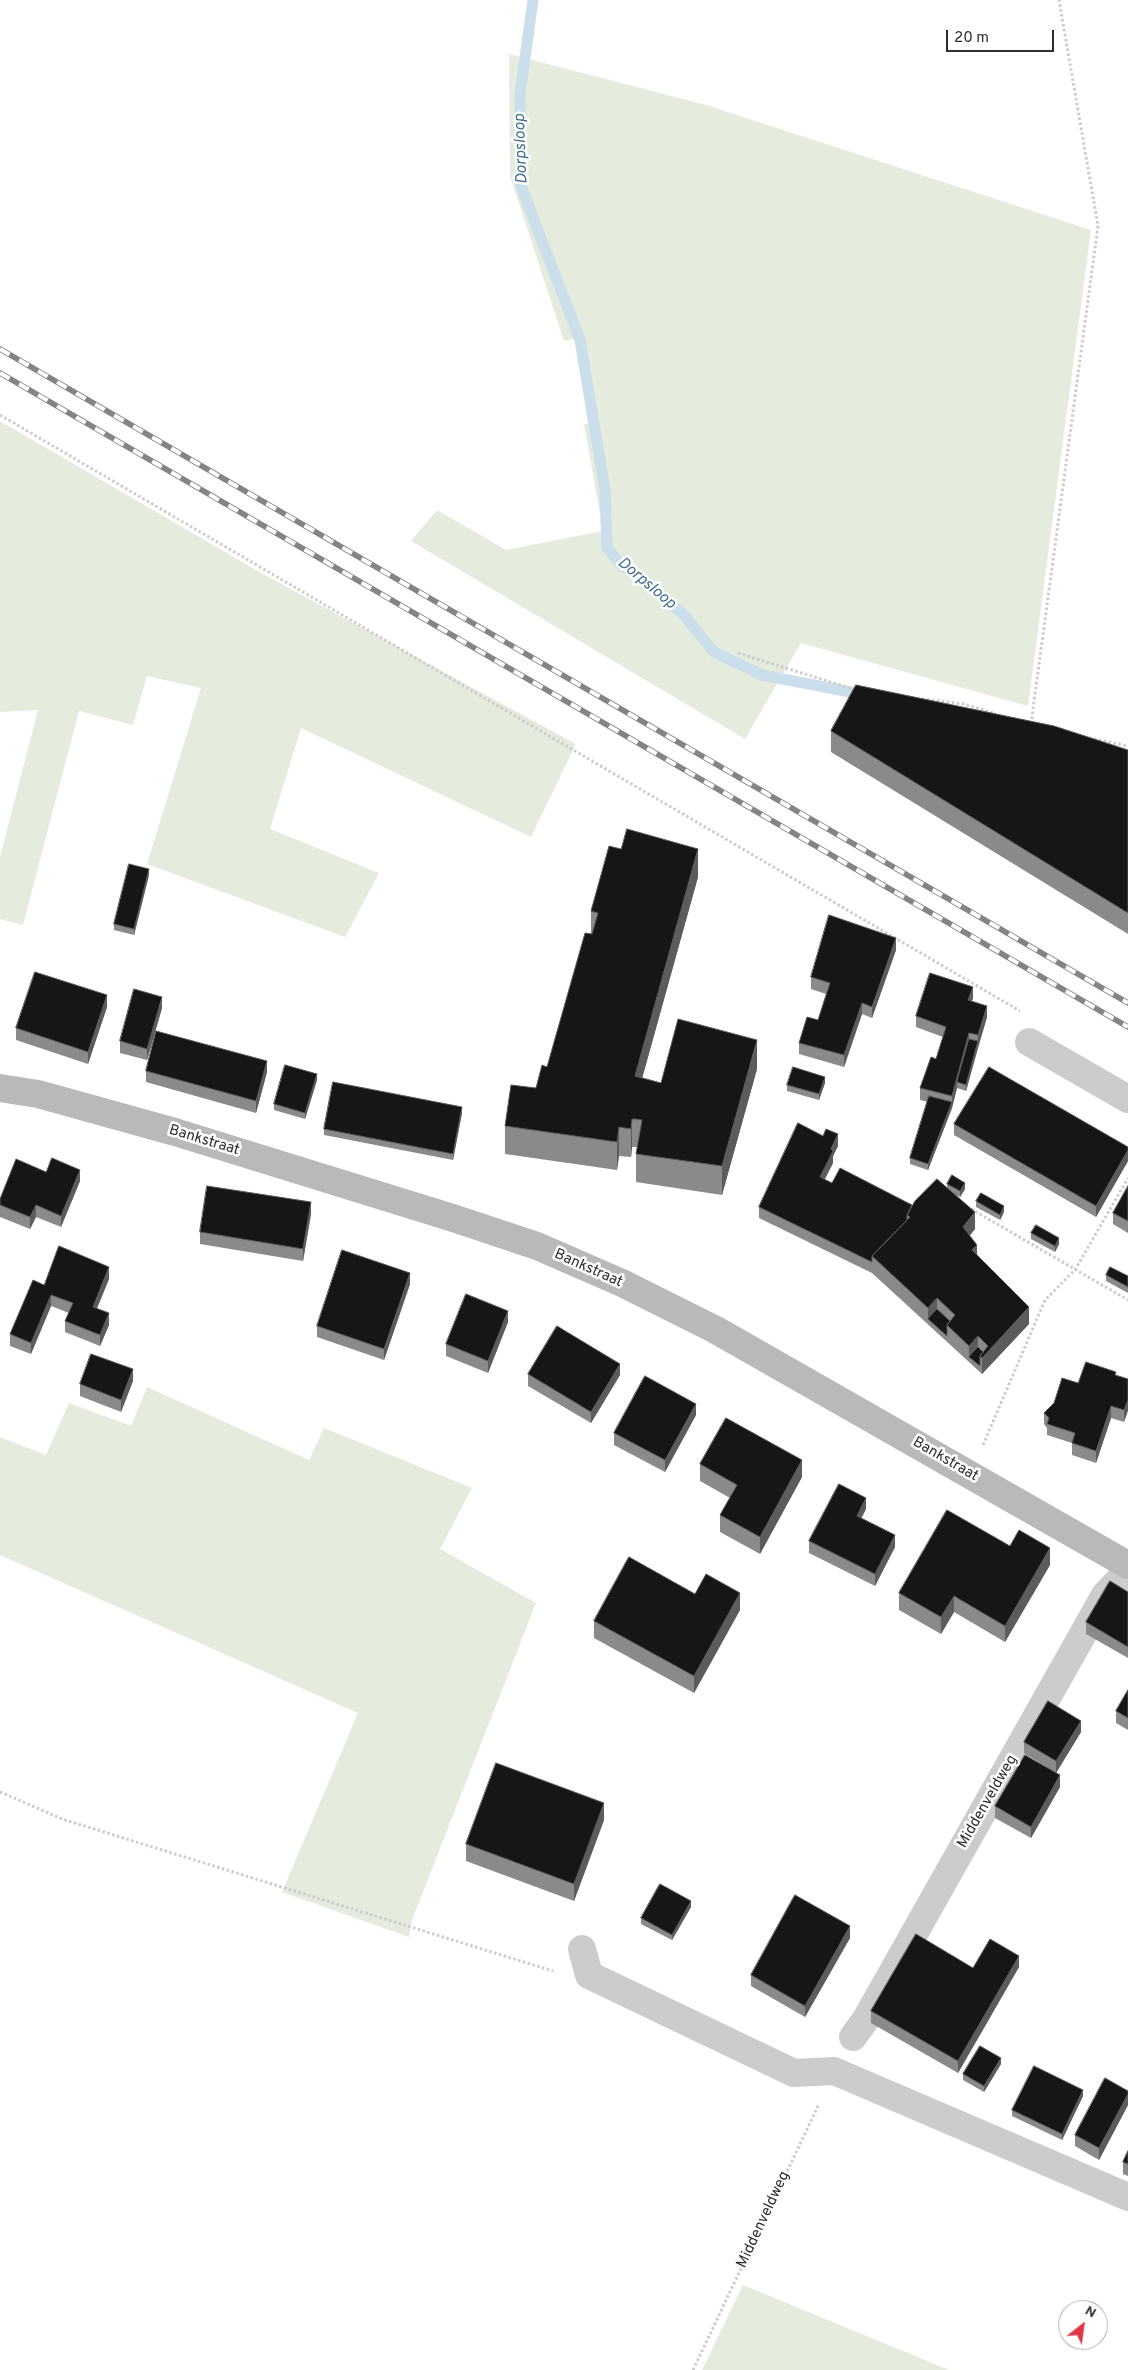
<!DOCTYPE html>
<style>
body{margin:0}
#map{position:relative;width:1128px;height:2370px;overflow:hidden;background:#fff;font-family:Overpass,sans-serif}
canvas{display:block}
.north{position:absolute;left:1058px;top:2300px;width:50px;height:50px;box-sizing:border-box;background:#fff;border:1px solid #acacac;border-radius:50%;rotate:30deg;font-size:14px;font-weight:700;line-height:20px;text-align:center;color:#2f2f2f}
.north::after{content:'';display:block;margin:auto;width:18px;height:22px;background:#df3742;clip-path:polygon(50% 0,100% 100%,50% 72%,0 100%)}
.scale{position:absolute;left:946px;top:30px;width:108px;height:22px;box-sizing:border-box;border:2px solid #2f2f2f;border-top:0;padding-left:6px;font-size:15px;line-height:18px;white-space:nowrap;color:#2f2f2f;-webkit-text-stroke:4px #fff;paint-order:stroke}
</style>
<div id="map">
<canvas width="1128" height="2370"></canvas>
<div class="north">N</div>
<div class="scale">20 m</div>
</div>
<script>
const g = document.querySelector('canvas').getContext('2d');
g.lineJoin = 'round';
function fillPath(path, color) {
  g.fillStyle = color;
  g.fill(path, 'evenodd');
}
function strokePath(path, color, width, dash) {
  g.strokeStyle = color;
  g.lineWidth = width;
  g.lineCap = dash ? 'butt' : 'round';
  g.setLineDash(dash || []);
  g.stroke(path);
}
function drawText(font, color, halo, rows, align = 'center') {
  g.font = font + ' Overpass,sans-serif';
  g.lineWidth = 5;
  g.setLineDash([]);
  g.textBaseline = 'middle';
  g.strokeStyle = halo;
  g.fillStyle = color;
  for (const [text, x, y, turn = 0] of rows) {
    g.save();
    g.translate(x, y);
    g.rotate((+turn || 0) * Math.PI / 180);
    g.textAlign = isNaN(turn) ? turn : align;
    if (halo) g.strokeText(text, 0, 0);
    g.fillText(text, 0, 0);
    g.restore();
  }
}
fillPath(new Path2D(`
 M509 54 706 105 1091 230 1028 706 801 643 745 739 411 541 437 510 506 550 603 531 584 424 599 420 580 338 564 341 510 176Z
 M0 421 263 574 576 744 531 837 301 728 270 829 379 873 345 937 147 864 201 688 147 676 133 725 79 711 23 925 0 919V857L38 710 0 712Z
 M147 1387 309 1460 324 1428 472 1488 440 1549 536 1603 412 1920 409 1937 282 1892 358 1713 0 1555V1437L46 1455 69 1403 131 1426Z
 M743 2285 949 2370H702Z`), '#e5ebdd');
strokePath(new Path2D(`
 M533 0 520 94 521 186 580 340 605 490 607 548 622 566 632 571 683 614 714 652 762 675 866 695`), '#cadeeb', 11);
strokePath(new Path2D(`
 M0 415 1020 1011
 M738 653 856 690
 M922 699 964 704 996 714
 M1031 724 1098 226 1059 0
 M1089 738 1128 746
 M971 1209 1128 1300
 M983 1445 1045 1300 1075 1270 1128 1178
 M0 1792 62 1819 553 1971
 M693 2370 819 2104`), '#ccc', 3, [2.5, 2.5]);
strokePath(new Path2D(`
 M1029 1042 1128 1099
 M582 1949 589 1975 794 2073 834 2071 1128 2197
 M853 2037 866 2019 1105 1595 1128 1571`), '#ccc', 28);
strokePath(new Path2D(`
 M0 1088 38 1094 175 1132 453 1218 537 1246 622 1283 716 1330 1128 1565`), '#b9b9b9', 28);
const rail = new Path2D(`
 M0 349 1128 1003
 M0 373 1128 1027`);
strokePath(rail, '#848484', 5.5);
strokePath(rail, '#fff', 4, [11]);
fillPath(new Path2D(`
 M831 731 1128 750V934L831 752Z
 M149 875 134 935 114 930V924Z
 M698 877 642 1078 661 1083 757 1069 722 1195 636 1182V1154L637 1147H632L631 1157 619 1156 617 1170 505 1154V1126L536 1088 547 1067 591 933V911Z
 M896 950 872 1018 862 1014 844 1067 799 1054V1043L818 1020 826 994 811 989V977Z
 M973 998 972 1001 987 1017 966 1091 957 1088 952 1108 928 1170 910 1164V1158L928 1102 920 1100V1088L936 1059 943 1037 916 1027V1016Z
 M107 1007 88 1064 16 1040V1028Z
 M162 1008 147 1060 120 1053V1041Z
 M146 1071 267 1072 256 1113 146 1082Z
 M317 1080 305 1119 274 1110V1104Z
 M825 1083 819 1100 787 1091V1085Z
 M462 1113 453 1160 324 1135V1129Z
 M954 1124 1128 1147V1161L1096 1217 954 1135Z
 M838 1146 833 1156V1163L824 1180 832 1183 912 1205 947 1188V1184L965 1189 960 1197 955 1195 975 1229 969 1236 977 1254 1029 1324 982 1374 872 1273 759 1218V1207Z
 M46 1172 80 1181 61 1227 36 1217 30 1229 0 1217V1199Z
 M1128 1186V1233L1113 1224V1213Z
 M976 1201 1004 1212 1000 1220 976 1207Z
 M311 1214 303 1261 200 1244V1232Z
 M1031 1233 1059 1244 1055 1252 1031 1239Z
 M1106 1275 1128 1276V1293L1106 1281Z
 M109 1279 97 1308 109 1325 100 1346 65 1332V1321L69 1313 51 1306 31 1354 10 1346V1334L44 1285Z
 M410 1284 384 1360 317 1337V1326Z
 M508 1322 488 1373 446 1356V1344Z
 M528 1374 620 1375 591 1423 528 1386Z
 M1116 1375 1128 1379 1124 1422 1111 1418 1096 1463 1072 1455V1443L1047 1435V1428L1044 1424V1413L1078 1383Z
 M133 1381 121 1412 80 1396V1384Z
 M696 1415 665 1472 614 1445V1433Z
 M700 1464 802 1477 760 1554 720 1532V1515L730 1498 700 1481Z
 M866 1509 861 1518 895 1547 875 1586 809 1553V1541Z
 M1010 1546 1050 1565 1005 1642 954 1612 941 1634 899 1610V1593Z
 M1128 1592V1658L1086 1634V1622Z
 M695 1594 740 1610 694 1693 594 1638V1621Z
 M1128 1690V1730L1116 1723V1711Z
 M1081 1732 1056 1773 1024 1753V1742Z
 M1060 1787 1031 1838 995 1818V1806Z
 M604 1820 574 1901 466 1861V1844Z
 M691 1907 672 1940 641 1924V1918Z
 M850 1938 805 2017 751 1986V1975Z
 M1019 1967 958 2073 871 2023V2011L973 1968Z
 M1001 2064 984 2092 963 2080V2074Z
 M1128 2091V2105L1099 2160 1075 2146V2135Z
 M1083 2096 1062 2140 1012 2116V2110Z
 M1128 2151V2176L1123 2174V2162Z`), '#8a8a8a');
fillPath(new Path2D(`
 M698 849V877L635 1104V1076Z
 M149 869V875L134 935V929Z
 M896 938V950L872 1018V1007Z
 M973 987V998L968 1011V1000Z
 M107 995V1007L88 1064V1052Z
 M162 997V1008L147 1060V1049Z
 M862 1003V1014L844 1067V1055Z
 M987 1006V1017L978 1047V1035Z
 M969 1033V1045L957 1082V1088L952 1108V1096Z
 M757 1040V1069L722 1195V1166Z
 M978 1041V1047L966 1091V1085Z
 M267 1061V1072L256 1113V1101Z
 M317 1074V1080L305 1119V1113Z
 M825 1077V1083L819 1100V1094Z
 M952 1102V1108L928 1170V1164Z
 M462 1107V1113L453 1160V1154Z
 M632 1119V1147L631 1157V1129Z
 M619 1127V1156L617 1170V1142Z
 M838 1134V1146L833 1156V1163L820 1189V1177L831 1149Z
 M1128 1150V1161L1096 1217V1206Z
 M80 1170V1181L61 1227V1216Z
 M965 1183V1189L960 1197V1191Z
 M311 1202V1214L303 1261V1249Z
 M36 1205V1217L30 1229V1217Z
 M1004 1206V1212L1000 1220V1215Z
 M975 1212V1229L963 1244V1227Z
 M1059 1238V1244L1055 1252V1246Z
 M977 1245V1262L972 1250Z
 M109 1267V1279L93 1318V1307Z
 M410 1273V1284L384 1360V1349Z
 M51 1295V1306L31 1354V1343Z
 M937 1298V1315L928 1319V1324V1308Z
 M1029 1307V1324L982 1374V1358Z
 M508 1311V1322L488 1373V1361Z
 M109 1313V1325L100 1346V1335Z
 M978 1336V1353L969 1357V1363V1346Z
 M620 1364V1375L591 1423V1412Z
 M133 1369V1381L121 1412V1400Z
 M1128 1400V1411L1124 1422V1410Z
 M696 1404V1415L665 1472V1460Z
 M1111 1406V1418L1096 1463V1451Z
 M802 1460V1477L760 1554V1537Z
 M866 1498V1509L857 1527V1516Z
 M895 1535V1547L875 1586V1574Z
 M1050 1548V1565L1005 1642V1626Z
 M740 1593V1610L694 1693V1676Z
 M954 1596V1612L941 1634V1617Z
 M1081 1721V1732L1056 1773V1761Z
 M1060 1775V1787L1031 1838V1827Z
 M604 1803V1820L574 1901V1884Z
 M691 1901V1907L672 1940V1935Z
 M850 1926V1938L805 2017V2006Z
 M1019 1956V1967L958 2073V2061Z
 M1001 2058V2064L984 2092V2086Z
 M1083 2090V2096L1062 2140V2134Z
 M1128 2094V2105L1099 2160V2148Z`), '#5c5c5c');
const building = new Path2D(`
 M856 685 1054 726 1128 750V913L831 731Z
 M627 829 698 849 635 1076 661 1083 678 1019 757 1040 722 1166 636 1154 642 1120 635 1119H632L631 1129 619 1127 617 1142 505 1126 511 1085 536 1088 542 1065 547 1067 585 933 592 934 598 913 591 911 609 846 621 849Z
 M129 864 149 869 134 929 114 924Z
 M829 915 896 938 872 1007 862 1003 844 1055 799 1043 807 1017 818 1020 830 983 811 977Z
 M35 972 107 995 88 1052 16 1028Z
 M930 973 973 987 968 1000 987 1006 978 1035 969 1033 952 1096 920 1088 931 1057 936 1059 946 1027 916 1016Z
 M134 989 162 997 147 1049 120 1041Z
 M156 1031 267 1061 256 1101 146 1071Z
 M969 1039 978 1041 966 1085 957 1082Z
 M285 1065 317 1074 305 1113 274 1104Z
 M793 1067 825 1077 819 1094 787 1085Z
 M989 1067 1128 1147V1150L1096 1206 954 1124Z
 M333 1082 462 1107 453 1154 324 1129Z
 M929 1096 952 1102 928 1164 910 1158Z
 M798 1123 823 1136 826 1129 838 1134 831 1149 833 1151 820 1177 832 1183 840 1168 912 1205 907 1215V1220L872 1256V1262L759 1207Z
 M52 1158 80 1170 61 1216 36 1205 30 1217 0 1205V1199L16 1159 46 1172Z
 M952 1175 965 1183 960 1191 947 1184Z
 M937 1179 975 1212 963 1227 977 1245 972 1250 1029 1307 982 1358 980 1356 988 1346 978 1336 969 1346 947 1325 955 1315 937 1298 928 1308 872 1256 910 1217 907 1215 915 1201Z
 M207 1186 311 1202 303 1249 200 1232Z
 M1128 1186V1221L1113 1213Z
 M981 1193 1004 1206 1000 1215 976 1201Z
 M1036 1225 1059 1238 1055 1246 1031 1233Z
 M59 1246 109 1267 93 1307 109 1313 100 1335 65 1321 73 1303 51 1295 31 1343 10 1334 33 1280 44 1285Z
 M342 1250 410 1273 384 1349 317 1326Z
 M1110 1267 1128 1276V1287L1106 1275Z
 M466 1294 508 1311 488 1361 446 1344Z
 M937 1309 950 1321 947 1325V1336L928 1319Z
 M557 1326 620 1364 591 1412 528 1374Z
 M978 1347 983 1352 980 1356V1366L969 1357Z
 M91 1354 133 1369 121 1400 80 1384Z
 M1086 1362 1116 1372 1115 1375 1128 1379V1400L1124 1410 1111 1406 1096 1451 1072 1443 1075 1433 1047 1424 1049 1418 1044 1413 1054 1403 1062 1378 1078 1383Z
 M645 1376 696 1404 665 1460 614 1433Z
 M726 1418 802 1460 760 1537 720 1515 737 1485 700 1464Z
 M839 1484 866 1498 857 1516 895 1535 875 1574 809 1541Z
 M947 1510 1010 1546 1019 1530 1050 1548 1005 1626 954 1596 941 1617 899 1593Z
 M629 1557 695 1594 706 1574 740 1593 694 1676 594 1621Z
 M1110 1581 1128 1592V1647L1086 1622Z
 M1128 1690V1718L1116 1711Z
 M1048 1701 1081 1721 1056 1761 1024 1742Z
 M1025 1755 1060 1775 1031 1827 995 1806Z
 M496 1763 604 1803 574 1884 466 1844Z
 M660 1884 691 1901 672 1935 641 1918Z
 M795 1895 850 1926 805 2006 751 1975Z
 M916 1934 973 1968 990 1939 1019 1956 958 2061 871 2011Z
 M980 2046 1001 2058 984 2086 963 2074Z
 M1034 2066 1083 2090 1062 2134 1012 2110Z
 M1105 2078 1128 2091V2094L1099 2148 1075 2135Z
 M1128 2151V2164L1123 2162Z`);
fillPath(building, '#161616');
strokePath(building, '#5c5c5c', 1);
drawText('15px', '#2f2f2f', '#fff', [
 ["Bankstraat",204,1141,17],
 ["Bankstraat",588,1269,24],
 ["Bankstraat",945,1460,30],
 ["Middenveldweg",988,1802,-60],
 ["Middenveldweg",764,2220,-65]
]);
drawText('italic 16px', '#3f6f8e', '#fff', [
 ["Dorpsloop",522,149,-92],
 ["Dorpsloop",646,584,40]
]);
</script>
